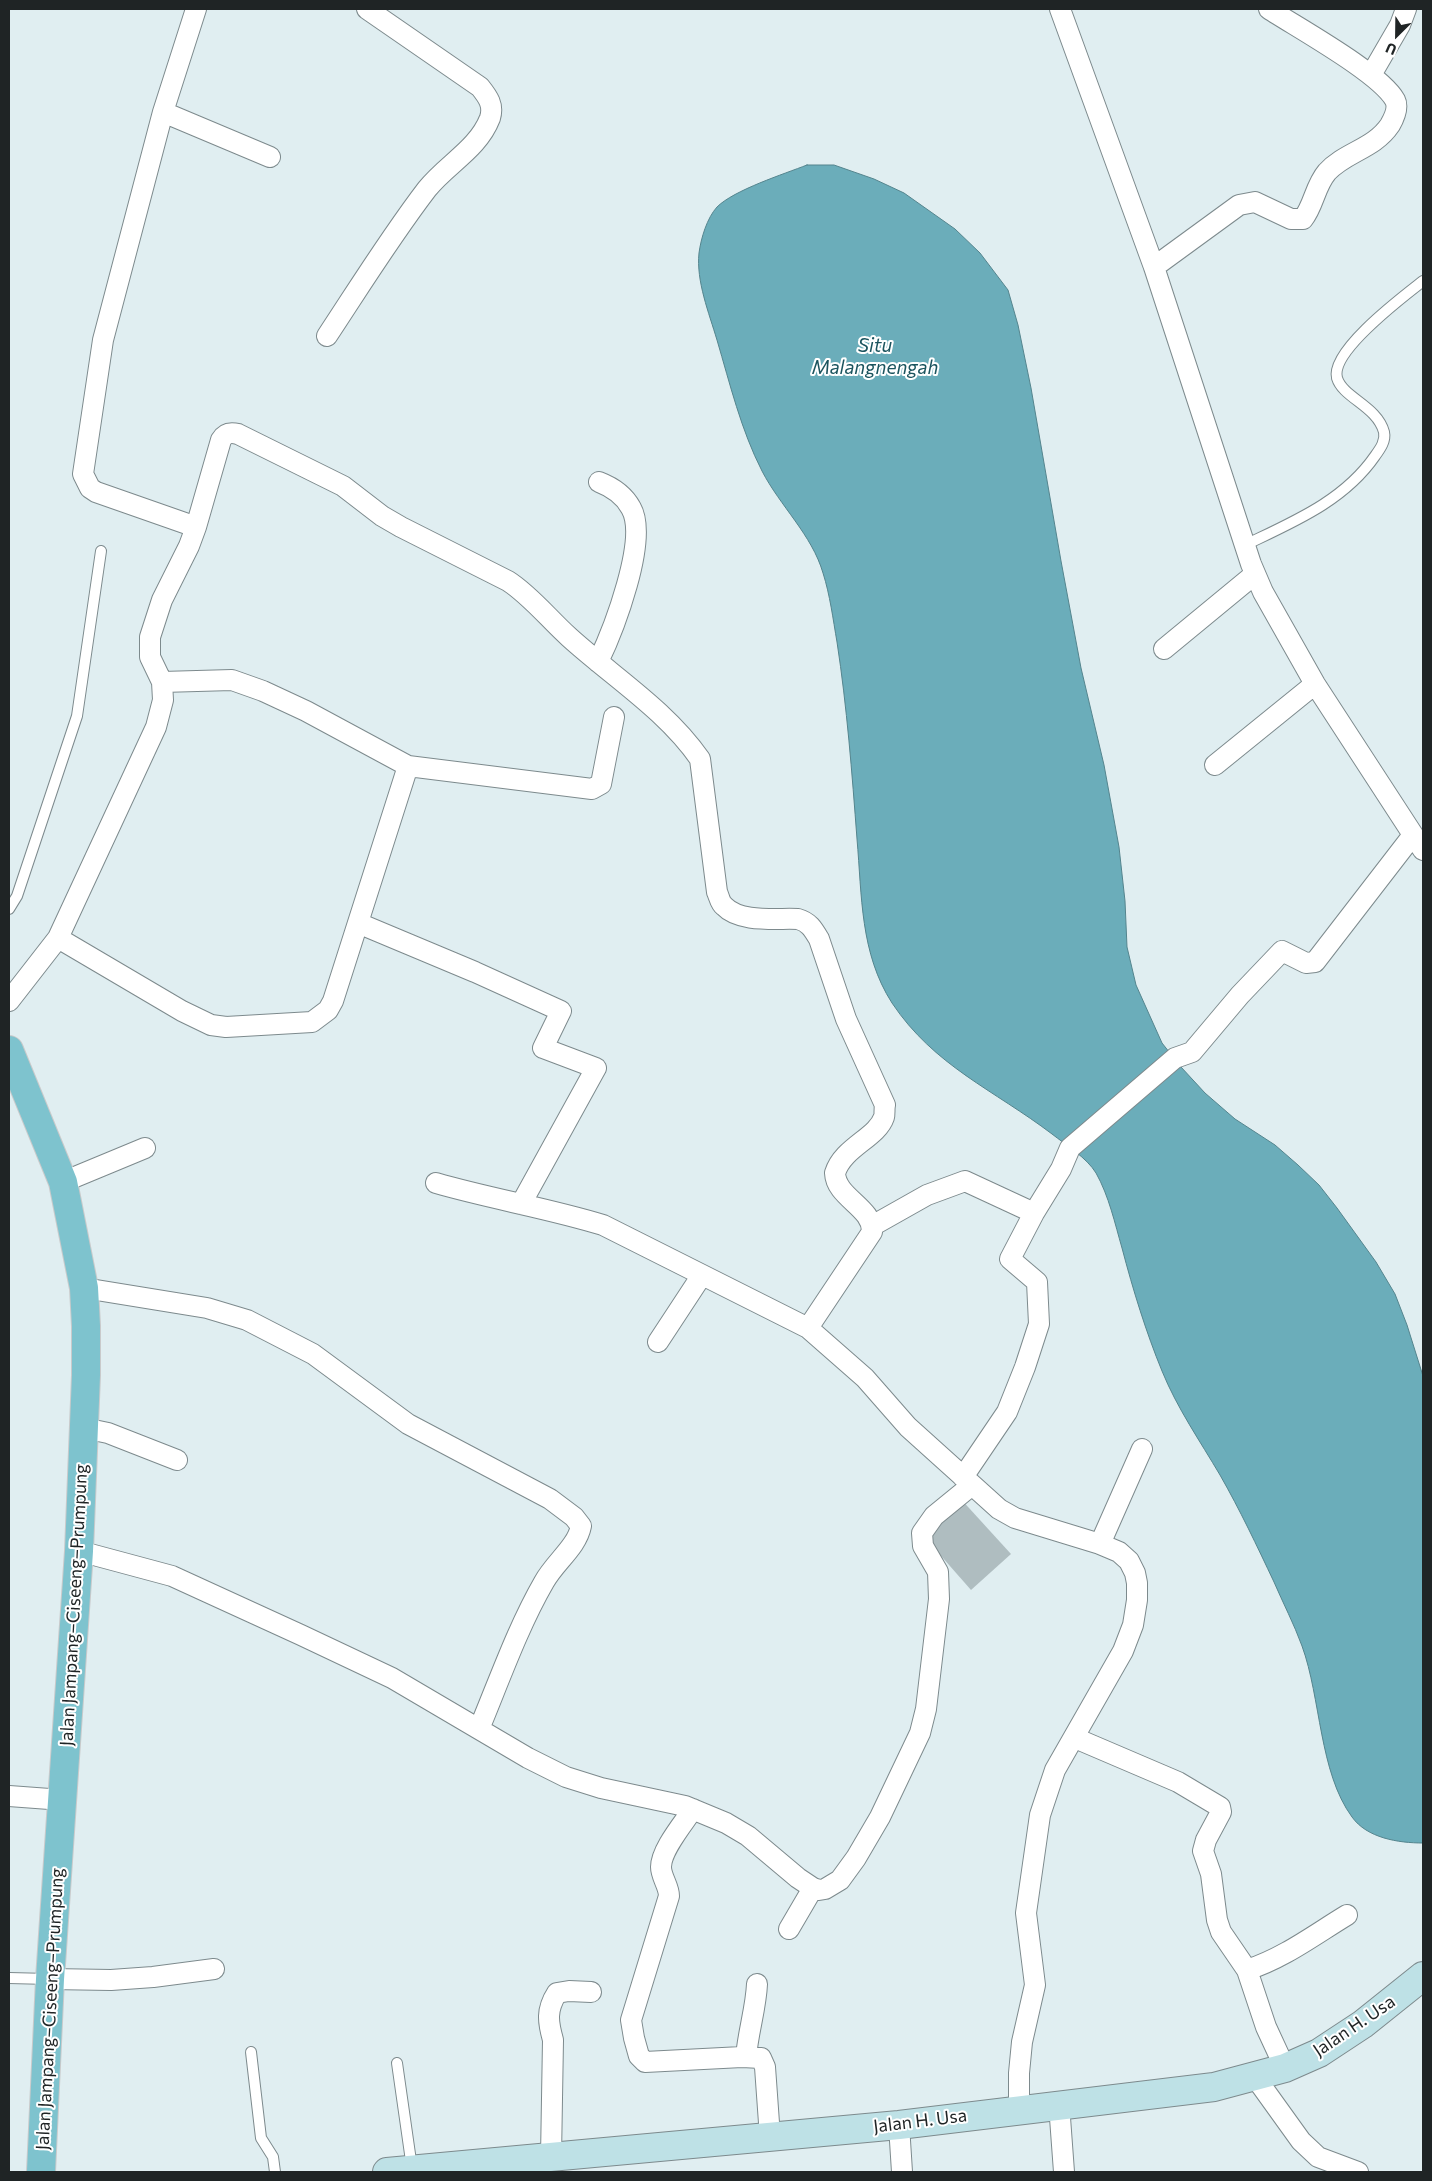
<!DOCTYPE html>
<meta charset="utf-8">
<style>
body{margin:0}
#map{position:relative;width:1432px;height:2181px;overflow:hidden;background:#e0eef1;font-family:Commissioner,sans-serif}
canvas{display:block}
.frame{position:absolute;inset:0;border:10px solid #1f2425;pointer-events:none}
.north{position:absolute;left:1372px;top:10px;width:50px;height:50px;-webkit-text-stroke:4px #fff;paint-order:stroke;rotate:203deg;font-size:14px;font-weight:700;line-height:20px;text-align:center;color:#1f2425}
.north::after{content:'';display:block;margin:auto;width:18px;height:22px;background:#1f2425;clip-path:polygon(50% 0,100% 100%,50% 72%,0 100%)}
</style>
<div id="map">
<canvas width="1432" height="2181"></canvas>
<div class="frame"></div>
<div class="north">U</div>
</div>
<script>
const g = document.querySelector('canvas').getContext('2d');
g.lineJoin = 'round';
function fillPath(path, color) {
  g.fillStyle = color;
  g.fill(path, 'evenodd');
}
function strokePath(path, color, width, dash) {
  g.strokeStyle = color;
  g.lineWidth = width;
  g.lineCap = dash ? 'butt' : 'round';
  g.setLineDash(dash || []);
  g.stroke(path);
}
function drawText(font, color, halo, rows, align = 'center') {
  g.font = font + ' Commissioner,sans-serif';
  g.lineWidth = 4;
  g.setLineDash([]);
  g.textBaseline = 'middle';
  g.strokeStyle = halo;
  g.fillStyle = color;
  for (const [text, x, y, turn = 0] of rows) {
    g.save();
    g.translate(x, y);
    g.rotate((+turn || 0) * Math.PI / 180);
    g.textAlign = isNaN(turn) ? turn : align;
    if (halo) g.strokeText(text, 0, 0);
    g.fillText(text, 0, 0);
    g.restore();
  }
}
const water = new Path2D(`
 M807 165H834L874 179 904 193 955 229 980 253 1008 290 1018 325 1031 388 1061 561 1081 668 1104 765 1119 847 1125 901 1127 947 1136 985 1162 1043 1181 1067 1205 1093 1235 1119 1275 1145 1298 1165 1319 1185 1337 1208 1376 1262 1395 1294 1407 1325 1423 1376V1843C1398 1843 1367 1838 1352 1817 1319 1772 1321 1698 1302 1646 1294 1624 1283 1603 1274 1582 1257 1546 1240 1510 1220 1475 1200 1441 1177 1408 1162 1371 1146 1332 1133 1290 1122 1248 1115 1224 1109 1196 1096 1173 1087 1158 1066 1145 1052 1134 994 1090 934 1066 892 1003 860 953 862 896 857 839 852 773 847 707 837 642 833 619 830 595 823 573 812 535 780 506 762 471 741 430 730 384 717 340 709 313 696 281 699 253 701 238 707 218 717 207 734 190 784 174 807 165Z`);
fillPath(water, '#6badba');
strokePath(water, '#54848d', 1);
fillPath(new Path2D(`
 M959 1497 1011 1554 971 1590 928 1541Z`), '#afbdc0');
const lane = new Path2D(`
 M1245 545C1293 522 1344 501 1375 456 1380 449 1386 441 1384 432 1377 406 1343 398 1337 378 1330 351 1404 296 1423 281
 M9 909 17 896 77 716 101 551
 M9 1978 49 1979
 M251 2052 261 2138 273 2157 275 2172
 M397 2063 412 2168`);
const street = new Path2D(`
 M1060 9 1154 267 1251 564 1263 592 1315 684 1423 850
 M1371 75 1400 25 1406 9
 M163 112 270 157
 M1154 267 1239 205 1255 202 1291 219H1303C1314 205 1315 186 1327 172 1345 152 1374 149 1390 125 1394 118 1399 108 1395 100 1380 73 1298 28 1269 9
 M327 336C360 286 391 236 427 189 447 164 478 149 490 118 494 105 488 97 480 87L367 9
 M196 527 221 440C225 433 230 432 238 434L343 486 382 516 401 527 508 581C530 595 549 619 569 637 613 677 666 710 700 759L717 892C719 896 720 903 724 906 740 923 776 918 798 919 809 922 813 929 819 939L846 1019 885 1105C884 1109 885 1114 884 1117 877 1138 843 1147 835 1173 836 1198 873 1207 872 1232L808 1328
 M1164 649 1255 574
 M598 662C613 631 649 539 631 508 624 495 612 487 599 482
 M162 682 232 680 263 691 306 711 408 766 592 789 601 784 614 717
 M1215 765 1315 684
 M358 923 475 972 561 1011 543 1048 596 1068 521 1204
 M58 938 182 1011 211 1025 226 1027 312 1022 328 1010 333 1001 408 766
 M9 1001 58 938 156 727 163 700 162 682 150 657V637L162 600 189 546 196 527 96 492 90 488 83 474 103 340 163 112 196 9
 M63 1182 145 1148
 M436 1183C491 1199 548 1208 603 1225L808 1328 865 1378 908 1427 999 1509 1015 1518 1100 1544 1119 1552 1129 1561 1135 1573 1137 1583V1600L1133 1625 1123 1651 1055 1770 1040 1815 1026 1913 1035 1985 1022 2042 1019 2073V2109
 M872 1226 927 1195 965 1181 1034 1213 1061 1169 1070 1148 1175 1058 1192 1052 1240 995 1282 951 1306 963 1315 962 1413 835
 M84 1288 207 1308 247 1320 313 1354 408 1424 550 1499 574 1517 581 1526C577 1547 555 1562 544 1582 518 1627 499 1681 479 1729
 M658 1342 702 1275
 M84 1428 108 1433 177 1460
 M963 1477 1007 1412 1025 1367 1039 1324 1037 1282 1010 1259 1034 1213
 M1100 1544 1142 1449
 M79 1551 172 1576 301 1635 392 1678 528 1758 566 1777 601 1788 685 1806 726 1823 748 1836 798 1878 813 1888 819 1890 825 1889 840 1880 856 1858 880 1817 920 1733 926 1709 939 1599 938 1572 923 1546 922 1533 934 1516 972 1485
 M1075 1738 1178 1782 1220 1807 1221 1812 1206 1840 1203 1851 1211 1874 1217 1920 1221 1932 1247 1970
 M9 1796 63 1800
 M693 1809C683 1824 661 1850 661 1867 661 1877 669 1886 669 1896L631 2020 634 2038 639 2056 645 2062 742 2057 761 2058 765 2067 770 2137
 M789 1929 813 1888
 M50 1979 111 1980 153 1977 214 1969
 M746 2057C748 2032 756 2008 757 1984
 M1285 2068 1266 2027 1247 1970C1284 1958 1314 1935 1347 1915
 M1255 2077 1301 2141 1318 2157 1358 2172
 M1059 2104 1064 2172
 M899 2125 902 2172
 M551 2157 553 2040C548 2022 546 2010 557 1993L569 1991 591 1992`);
const secondary = new Path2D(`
 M387 2172 899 2125 1214 2087 1285 2068 1319 2053 1363 2024 1423 1976`);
const primary = new Path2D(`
 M9 1050 63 1182 84 1288 86 1326V1375L79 1551 50 1979 41 2172`);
strokePath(lane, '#7d8a8d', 12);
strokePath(street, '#7d8a8d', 22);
strokePath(secondary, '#7d8a8d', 30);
strokePath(primary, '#c9cacb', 30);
strokePath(lane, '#fff', 10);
strokePath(street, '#fff', 20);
strokePath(secondary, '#bee1e6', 28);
strokePath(primary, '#7ec3ce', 28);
drawText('18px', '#1f2425', '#fff', [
 ["Jalan Jampang–Ciseeng–Prumpung",74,1605,-87],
 ["Jalan Jampang–Ciseeng–Prumpung",50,2009,-87],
 ["Jalan H. Usa",1354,2026,-34],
 ["Jalan H. Usa",920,2121,-7]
]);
drawText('italic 19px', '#1b545e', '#fff', [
 ["Situ",875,346],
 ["Malangnengah",875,368]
]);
</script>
